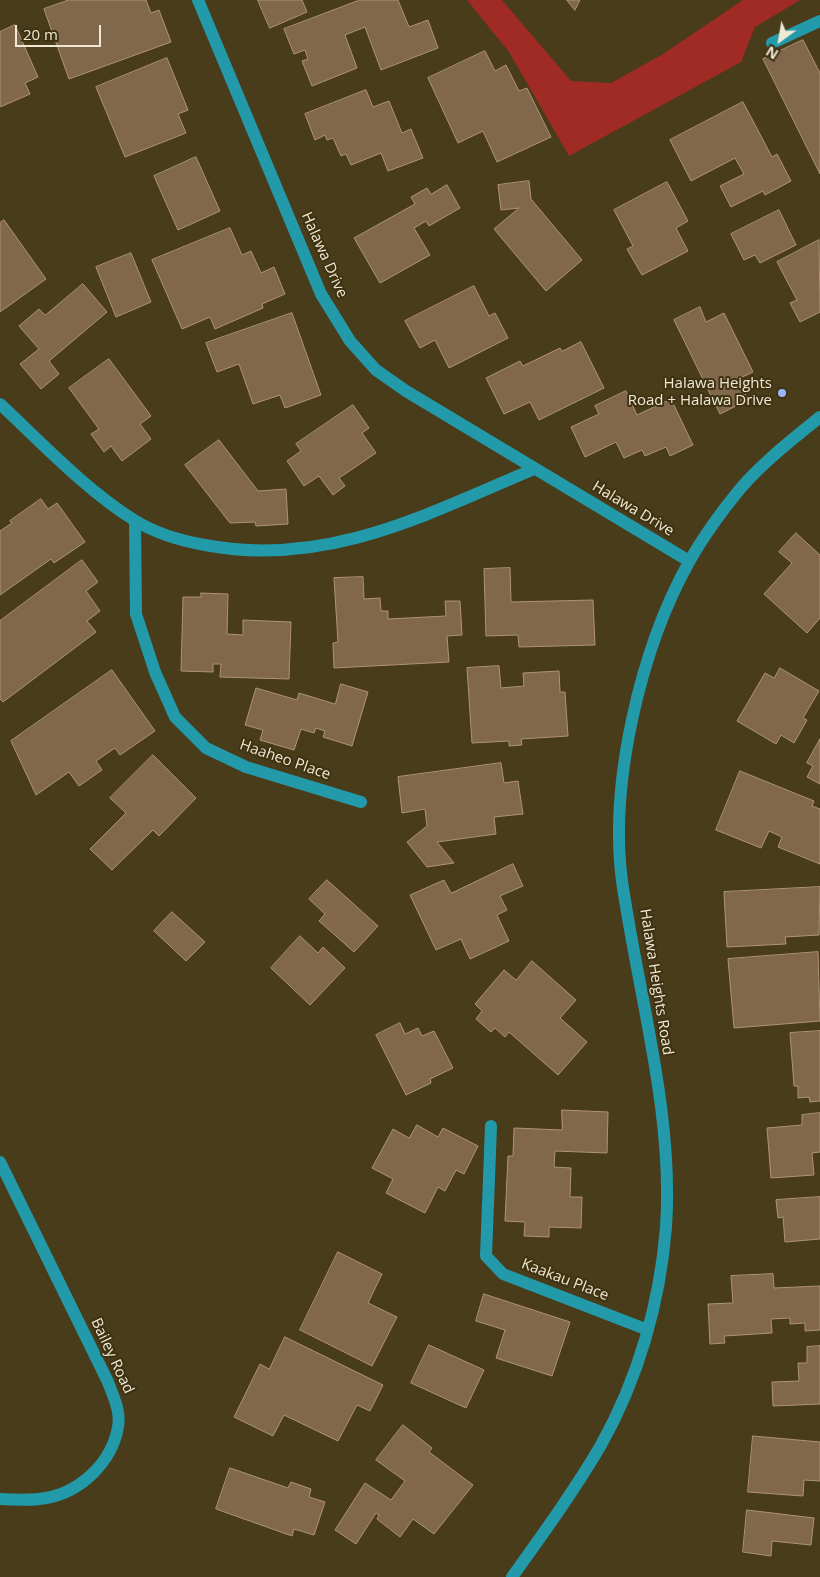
<!DOCTYPE html>
<style>
body{margin:0}
#map{position:relative;width:820px;height:1577px;overflow:hidden;background:#493c1b;font-family:"Open Sans",sans-serif}
canvas{display:block}
.north{position:absolute;left:755px;top:15px;width:50px;height:50px;-webkit-text-stroke:4px #3e3211;paint-order:stroke;rotate:212deg;font-size:14px;font-weight:700;line-height:20px;text-align:center;color:#efe8d5}
.north::after{content:'';display:block;margin:auto;width:18px;height:22px;background:#efe8d5;clip-path:polygon(50% 0,100% 100%,50% 72%,0 100%)}
.scale{position:absolute;left:15px;top:25px;width:86px;height:22px;box-sizing:border-box;border:2px solid #efe8d5;border-top:0;padding-left:6px;font-size:15px;line-height:18px;white-space:nowrap;color:#efe8d5;-webkit-text-stroke:4px #3e3211;paint-order:stroke}
</style>
<div id="map">
<canvas width="820" height="1577"></canvas>
<div class="north">N</div>
<div class="scale">20 m</div>
</div>
<script>
const g = document.querySelector('canvas').getContext('2d');
g.lineJoin = 'round';
function fillPath(path, color) {
  g.fillStyle = color;
  g.fill(path, 'evenodd');
}
function strokePath(path, color, width, dash) {
  g.strokeStyle = color;
  g.lineWidth = width;
  g.lineCap = dash ? 'butt' : 'round';
  g.setLineDash(dash || []);
  g.stroke(path);
}
function drawText(font, color, halo, rows, align = 'center') {
  g.font = font + ' "Open Sans",sans-serif';
  g.lineWidth = 4;
  g.setLineDash([]);
  g.textBaseline = 'middle';
  g.strokeStyle = halo;
  g.fillStyle = color;
  for (const [text, x, y, turn = 0] of rows) {
    g.save();
    g.translate(x, y);
    g.rotate((+turn || 0) * Math.PI / 180);
    g.textAlign = isNaN(turn) ? turn : align;
    if (halo) g.strokeText(text, 0, 0);
    g.fillText(text, 0, 0);
    g.restore();
  }
}
fillPath(new Path2D(`
 M467 0H502L571 81 611 83 663 54 743 0H800L755 27 741 62 569 156 509 52Z`), '#a02a24');
const building = new Path2D(`
 M69 0H146L151 13 159 10 171 42 69 79 44 9Z
 M258 0H302L307 12 270 28Z
 M360 0H398L409 27 428 20 438 48 381 70 365 27 345 35 357 68 312 86 302 61 308 59 305 50 294 54 284 29Z
 M567 0H580L575 10Z
 M15 25 38 77 25 83 30 94 0 107V32Z
 M803 40 820 73V174L763 59Z
 M485 51 495 71 506 65 519 91 527 88 551 137 497 162 483 131 458 143 428 78Z
 M167 58 188 110 178 114 186 133 125 157 96 87Z
 M366 90 373 107 389 101 402 133 411 129 423 158 388 171 381 153 351 165 346 154 341 156 333 138 327 140 325 135 315 140 305 114Z
 M743 102 772 157 777 154 791 181 765 195 763 191 731 207 720 186 744 174 735 158 691 181 670 140Z
 M196 157 220 211 178 230 154 176Z
 M529 181 531 199 582 260 546 291 494 229 519 208 501 210 498 185Z
 M667 182 688 221 676 228 688 251 642 275 627 249 633 246 614 210Z
 M447 185 460 208 429 226 426 221 414 228 430 255 380 283 354 238 415 204 411 197 427 188 431 194Z
 M779 210 796 245 760 263 755 255 744 260 731 234Z
 M4 220 46 279 0 312V223Z
 M230 228 242 255 251 251 261 273 274 267 285 294 262 304 263 308 215 329 210 317 182 329 152 260Z
 M819 240 820 312 800 322 790 303 797 300 777 262Z
 M131 253 151 302 116 317 96 267Z
 M83 284 107 312 49 361 59 374 41 389 20 364 39 349 19 326 39 309 45 315Z
 M474 286 489 316 495 313 508 338 449 368 435 340 420 348 405 321Z
 M700 307 706 322 724 313 753 372 738 379 748 400 720 414 674 320Z
 M292 313 321 395 285 408 280 395 253 404 239 364 217 372 206 343Z
 M581 342 604 388 539 420 530 402 504 414 486 378 520 361 523 366 560 348 562 351Z
 M109 359 151 416 140 424 151 439 122 461 111 446 104 452 91 434 99 429 69 388Z
 M626 391 637 415 671 399 693 445 670 456 666 447 645 456 642 450 624 458 616 442 585 457 571 427 599 414 595 406Z
 M353 405 369 428 362 433 376 453 339 478 345 486 333 495 319 476 304 486 287 461 301 451 296 444Z
 M219 440 258 491 286 489 288 524 256 526 255 522 230 523 185 465Z
 M41 499 48 509 57 503 85 542 54 563 51 559 0 595V531L12 523 10 521Z
 M796 533 820 555V618L807 633 764 594 792 563 779 552Z
 M82 560 98 582 86 591 100 611 87 621 96 632 3 702 0 699V621Z
 M510 568 511 602 593 600 595 645 519 647 518 635 486 636 484 569Z
 M363 577 364 599 380 598 381 611H388V619L446 616 445 601H460L462 635 447 636 449 662 334 668 333 643 338 642 334 578Z
 M201 593 228 594 227 634 243 635V620L291 622 289 679 220 677 221 664H213V672L181 671 183 597H201Z
 M499 666 501 688 524 686 523 673 559 671 560 692H565L568 736 521 739 522 745 509 746V741L472 743 467 668Z
 M780 668 819 691 803 718 807 720 794 743 781 735 776 744 737 721 765 673 774 678Z
 M112 670 155 731 120 755 115 748 96 761 102 770 79 786 69 772 36 795 11 741Z
 M341 684 368 692 352 746 323 737 325 731 316 728 314 733 301 729 294 750 260 740 263 730 245 725 256 688 297 700 299 693 335 704Z
 M820 739V784L807 777 813 766 807 763Z
 M153 755 196 798 159 836 153 830 112 870 90 849 126 813 110 798Z
 M501 763 504 783 518 781 523 814 494 817 496 834 437 842 454 863 427 867 407 842 427 826 425 809 402 813 398 777Z
 M740 771 814 801 812 806 820 809V864L778 847 782 837 769 831 761 848 716 830Z
 M513 864 523 886 500 896 507 910 497 915 509 941 470 959 461 939 436 950 410 895 444 880 451 893Z
 M327 880 378 926 354 952 319 921 325 914 309 899Z
 M820 887 819 935 785 937 786 944 727 947 724 892Z
 M172 912 205 942 186 961 154 931Z
 M300 936 318 953 323 947 345 968 310 1005 271 968Z
 M818 952 820 1021 734 1028 728 959Z
 M532 961 576 1000 560 1018 587 1042 558 1075 509 1032 505 1037 495 1028 491 1032 476 1019 482 1011 475 1004 504 970 516 980Z
 M400 1023 405 1034 418 1028 422 1036 434 1031 453 1068 430 1079 431 1083 406 1095 376 1035Z
 M820 1031V1101L810 1102 809 1097 798 1098V1086H794L790 1033Z
 M562 1110 608 1112 607 1153 555 1151 554 1167 571 1168 570 1197H582L581 1228 549 1227V1237L524 1236 525 1222 505 1221 508 1156H513L514 1128 562 1130Z
 M820 1113V1152L812 1153 814 1175 771 1178 767 1128 802 1125V1115Z
 M417 1125 438 1137 443 1128 478 1146 464 1174 456 1170 445 1191 438 1187 425 1213 386 1193 393 1179 372 1168 393 1129 409 1138Z
 M820 1197V1239L785 1242 783 1217 778 1218 776 1200Z
 M338 1252 382 1274 368 1303 397 1317 372 1366 300 1330Z
 M773 1274 774 1288 820 1286V1330L805 1331V1323L790 1324V1318L771 1319 772 1333 724 1336 725 1343 710 1344 708 1304 733 1303 731 1276Z
 M484 1294 570 1322 552 1376 496 1358 505 1330 476 1321Z
 M285 1337 383 1385 370 1411 357 1405 338 1441 284 1415 273 1436 234 1417 260 1364 269 1369Z
 M429 1345 484 1370 466 1408 411 1383Z
 M820 1346V1404L773 1406 772 1382 799 1381 798 1363H807V1347Z
 M403 1425 432 1448 429 1452 473 1485 434 1534 413 1519 400 1537 377 1519 379 1515 376 1513 356 1544 335 1530 365 1483 391 1500 405 1481 376 1460Z
 M753 1436 820 1442V1481L804 1480 803 1496 748 1492Z
 M230 1468 288 1488 291 1482 311 1489 309 1497 325 1502 314 1535 294 1529 292 1536 216 1509Z
 M747 1510 814 1518 811 1545 772 1541 771 1556 743 1552Z`);
fillPath(building, '#81674c');
strokePath(building, '#af9377', 1);
strokePath(new Path2D(`
 M198 0 321 294 350 341 376 370 406 391 689 561
 M772 43 820 21
 M0 404C43 444 85 489 134 520 155 533 182 541 205 545 326 568 425 515 534 469
 M135 521 136 614 155 672 175 717 206 748 246 767 361 802
 M491 1126 486 1256 503 1274 648 1330
 M0 1162 108 1382C113 1396 121 1411 118 1427 112 1462 81 1492 46 1498 31 1501 15 1500 0 1499
 M512 1577C543 1534 574 1491 601 1445 638 1379 660 1303 666 1227 674 1114 638 993 622 881 609 783 641 648 689 562 703 537 722 511 740 489 763 462 793 439 820 417`), '#229aa9', 12);
for (const [x, y, r, color] of [
 [782,393,5,"#99b5fd"]
]) {
  const dot = new Path2D();
  dot.arc(x, y, r, 0, 2 * Math.PI);
  g.fillStyle = color;
  g.fill(dot);
  strokePath(dot, '#3e3211', 2);
}
drawText('15px', '#efe8d5', '#3e3211', [
 ["Halawa Drive",324,255,66],
 ["Halawa Drive",633,509,31],
 ["Haaheo Place",285,760,19],
 ["Halawa Heights Road",656,982,81],
 ["Kaakau Place",565,1280,21],
 ["Bailey Road",112,1356,65]
]);
drawText('15px', '#efe8d5', '#3e3211', [
 ["Halawa Heights",772,384],
 ["Road + Halawa Drive",772,401]
], 'right');
</script>
